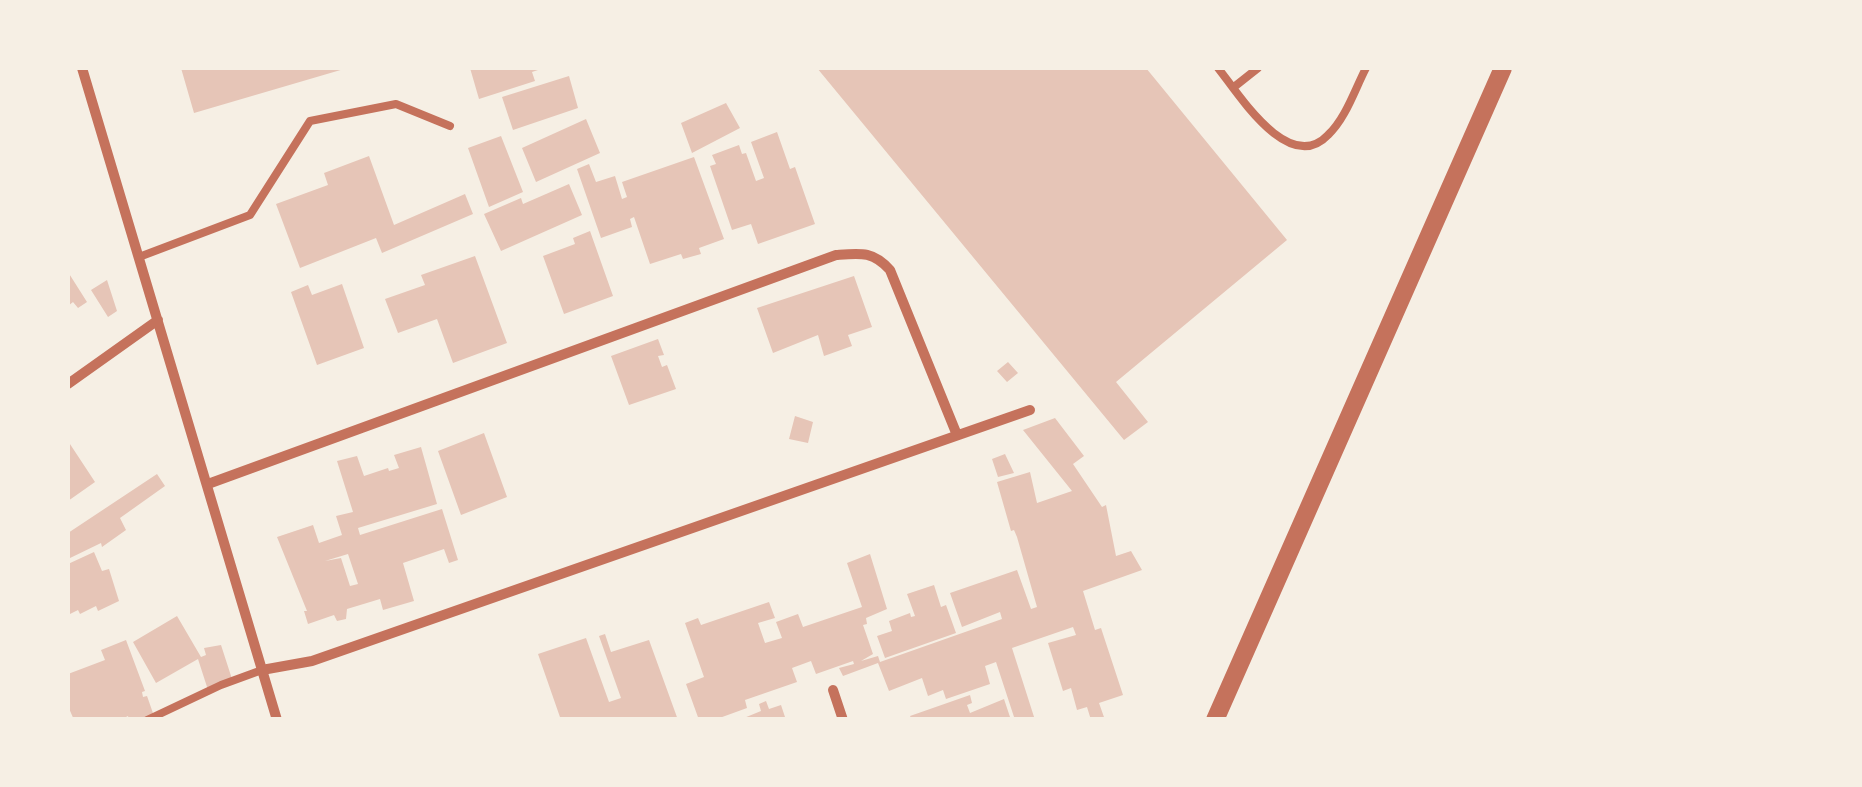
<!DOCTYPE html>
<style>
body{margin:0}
#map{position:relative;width:1862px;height:787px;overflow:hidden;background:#f6efe4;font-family:"Work Sans",sans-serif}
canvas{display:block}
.frame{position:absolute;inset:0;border:70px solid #f6efe4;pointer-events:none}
</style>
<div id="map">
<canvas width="1862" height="787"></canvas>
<div class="frame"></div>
</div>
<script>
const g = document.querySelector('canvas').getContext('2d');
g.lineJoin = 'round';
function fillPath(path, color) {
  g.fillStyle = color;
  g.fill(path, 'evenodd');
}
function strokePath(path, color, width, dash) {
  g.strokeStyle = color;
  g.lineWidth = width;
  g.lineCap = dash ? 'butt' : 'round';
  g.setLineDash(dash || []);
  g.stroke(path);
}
fillPath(new Path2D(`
 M181 68H344V69L194 113Z
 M470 68H544L532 72 535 81 479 99Z
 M817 68H1146L1287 240 1116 382 1148 422 1124 440Z
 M569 76 578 108 513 130 502 97Z
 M726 103 740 128 692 153 681 123Z
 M586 119 600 153 536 182 522 148Z
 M777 132 790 169 795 167 815 224 758 244 751 224 732 230 710 166 716 164 712 155 739 145 742 154 746 153 756 181 764 178 751 142Z
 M501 136 523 192 489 207 468 148Z
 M369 156 394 225 465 194 473 214 382 253 376 238 300 268 276 204 328 185 324 173Z
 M694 157 724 239 699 248 701 254 683 259 681 254 650 264 634 217 630 219 632 227 601 238 577 169 589 164 596 182 615 176 622 199 627 197 622 182Z
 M569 184 582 215 501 251 484 214 521 198 523 204Z
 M590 231 613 296 564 314 543 256 575 244 573 238Z
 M475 256 507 343 453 363 437 319 398 333 385 299 425 285 421 275Z
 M68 272 87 302 78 308 73 302 68 306Z
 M854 276 872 327 848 335 852 346 824 356 818 335 773 353 757 308Z
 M107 280 117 311 108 317 91 290Z
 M342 284 364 348 317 365 291 292 308 285 312 295Z
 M658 339 664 355 658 356 662 367 667 365 676 389 629 405 611 356Z
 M1008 362 1018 373 1007 382 997 371Z
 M795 416 813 422 808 443 789 439Z
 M1055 418 1084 456 1073 464 1102 507 1106 505 1116 556 1131 551 1142 570 1083 591 1095 630 1101 628 1123 695 1099 703 1105 720H1091L1087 707 1077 710 1071 688 1063 691 1048 643 1076 635 1073 627 1012 648 1035 720H1015L996 662 985 666 990 684 946 699 943 690 928 696 922 678 889 691 878 663 843 676 839 668 854 664 853 661 816 674 811 661 792 668 797 682 745 700 747 708 714 720H699L686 684 704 677 685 623 698 618 701 625 769 602 775 618 758 623 765 643 782 638 776 622 798 614 803 627 862 607 847 563 870 554 887 609 866 618 867 624 863 625 873 654 861 661 878 656 880 662 1002 619 1000 612 962 627 950 593 1017 570 1031 609 1037 607 1017 537 1014 530 1011 531 997 482 1030 472 1037 503 1072 491 1023 430Z
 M484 433 507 497 461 515 438 451Z
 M68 441 95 482 68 501Z
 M421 447 437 504 358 528 360 535 442 509 458 560 449 563 444 549 403 563 414 601 383 610 380 599 347 609 346 619 337 621 334 615 308 624 304 611H307L277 537 313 525 319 543 342 535 336 516 353 512 337 461 357 456 364 476 388 468 389 471 399 468 394 455ZM348 554 358 584 350 586 341 558 325 561Z
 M1005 454 1014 473 998 477 992 459Z
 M157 474 165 486 120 518 126 530 102 547 101 543 68 559V533Z
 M94 552 102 571 109 569 119 601 98 611 96 606 80 614 78 610 68 615V564Z
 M934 585 941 607 946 605 956 633 885 658 877 636 892 631 889 621 910 613 911 617 915 616 907 594Z
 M177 616 201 657 206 655 204 648 221 645 232 679 208 690 198 659 156 683 133 642Z
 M605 634 611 652 649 640 678 720H561L538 654 586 638 609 702 621 698 599 636Z
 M126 640 145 691 142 692 143 697 147 696 154 716 147 720H129L128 716 120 720H74L68 706V674L105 660 101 650Z
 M970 695 972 703 967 705 970 713 1004 699 1011 720H912L910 716Z
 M766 701 769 709 781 705 786 720H739L761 711 759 704Z`), '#e6c5b7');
strokePath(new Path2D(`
 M1218 68C1238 93 1289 176 1328 135 1346 118 1355 89 1366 68
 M1234 87 1258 68
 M139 257 250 215 310 121 396 104 450 126
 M147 720 221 685 262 670`), '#c5725c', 8);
strokePath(new Path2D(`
 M82 68 277 720
 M68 384 158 320
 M208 484 836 255C861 253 873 251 890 270L957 435
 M262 670 312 661 1030 410
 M833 690 843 720`), '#c5725c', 10);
strokePath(new Path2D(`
 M1215 720 1503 68`), '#c5725c', 18);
</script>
